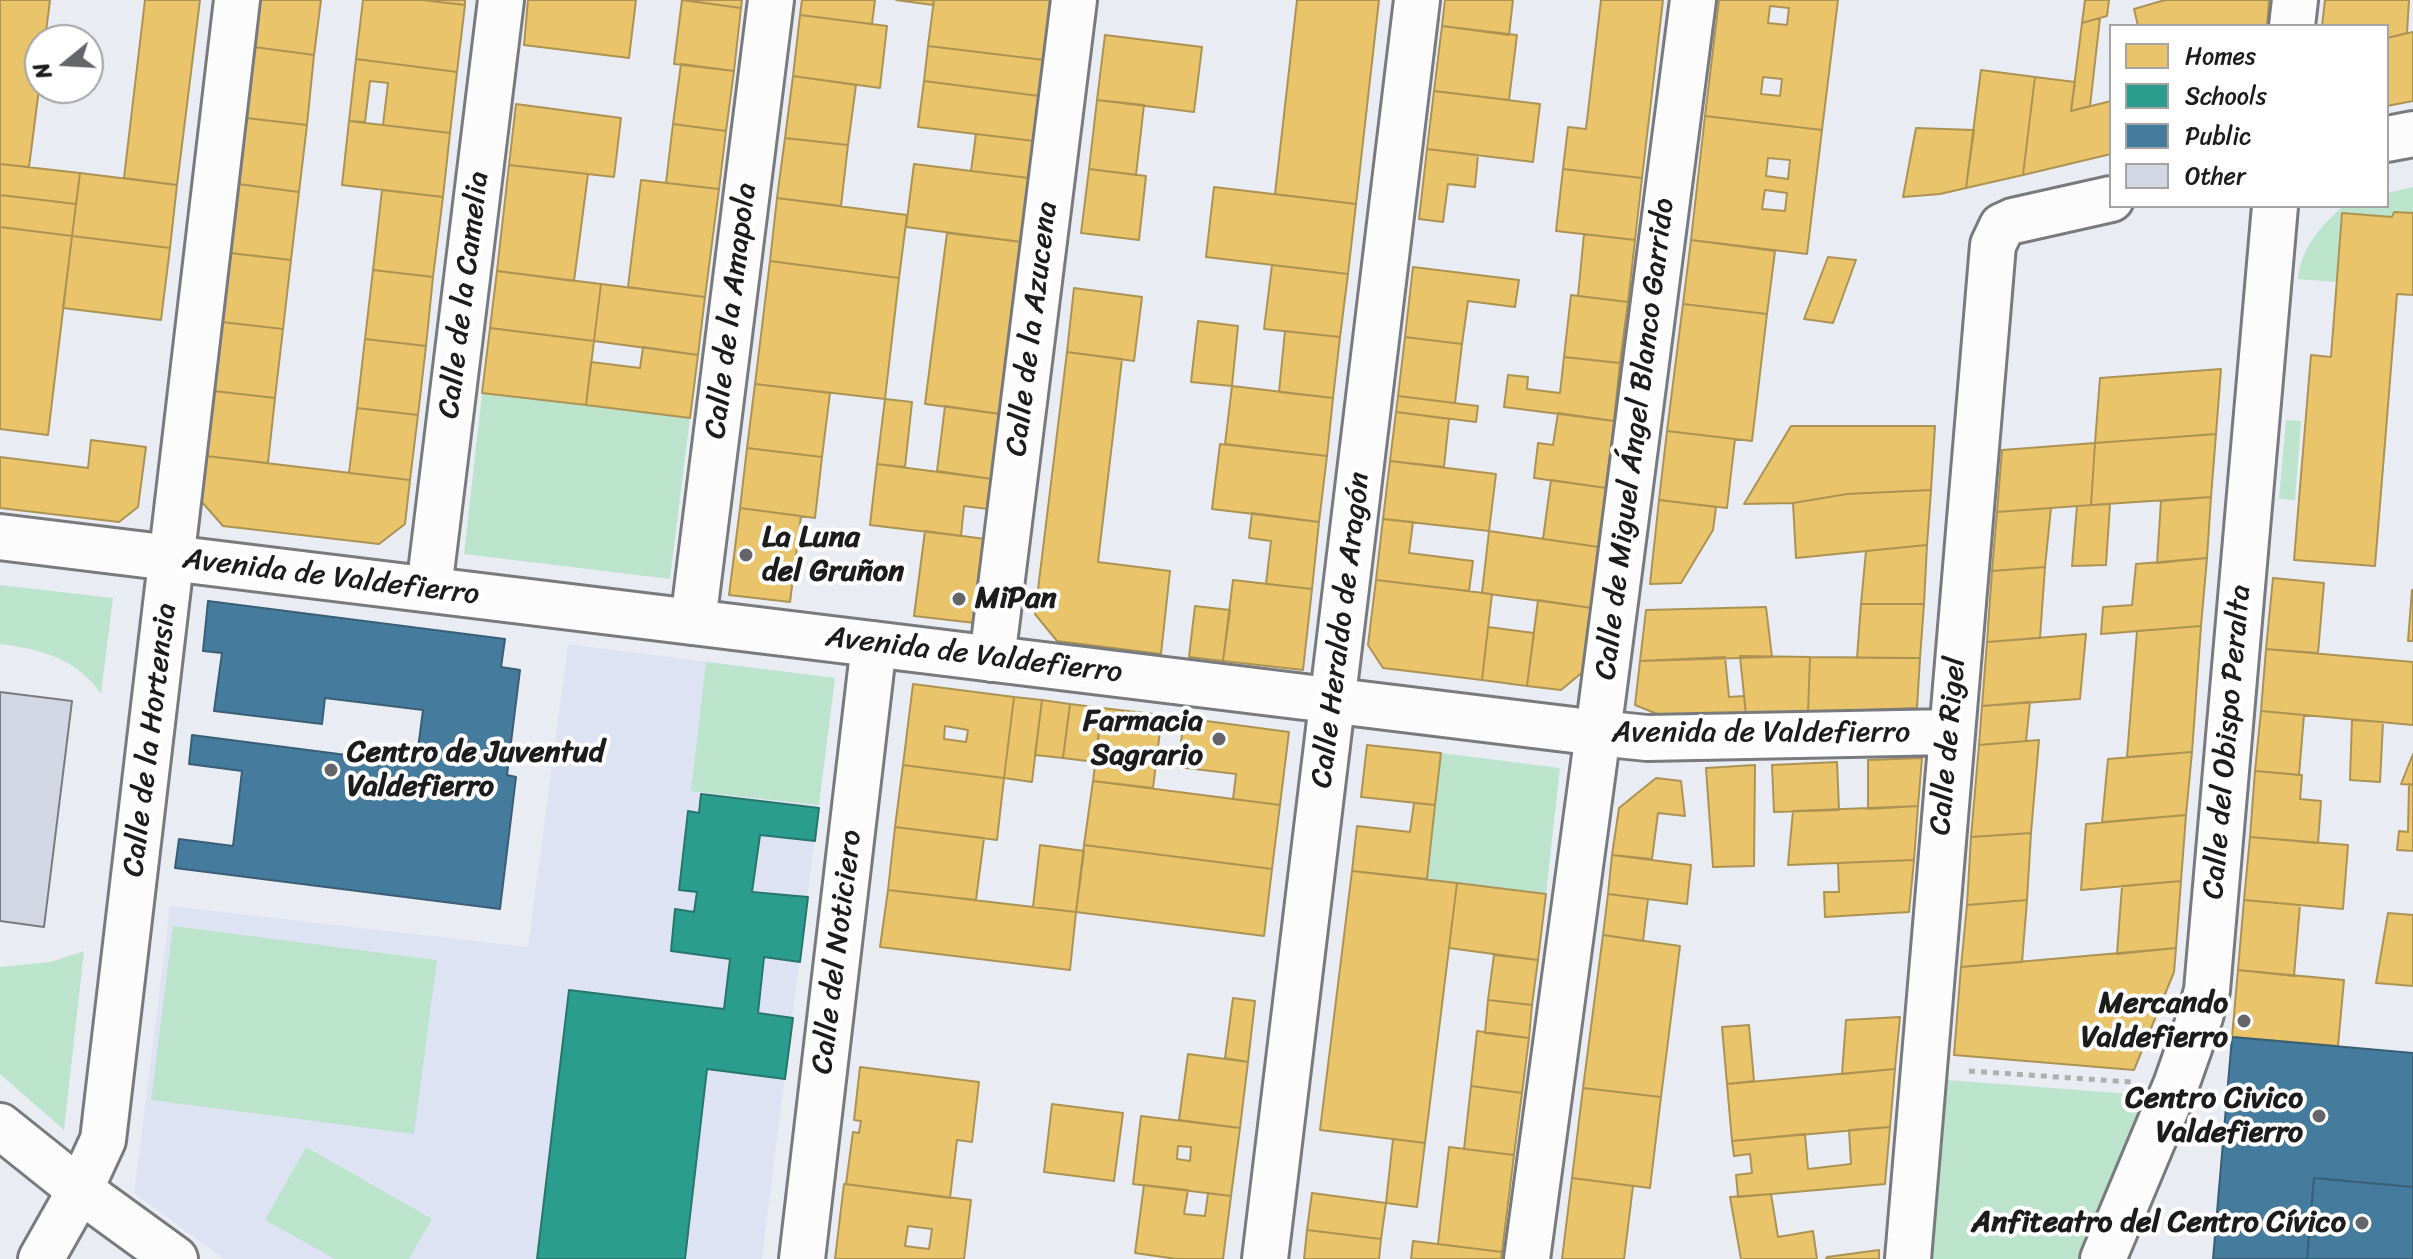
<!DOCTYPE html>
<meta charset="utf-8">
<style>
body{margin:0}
#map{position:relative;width:2413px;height:1259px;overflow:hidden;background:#eaecf4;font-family:Sriracha,sans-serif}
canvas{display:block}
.legend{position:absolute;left:2109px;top:24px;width:280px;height:184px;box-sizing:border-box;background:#fff;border:2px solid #a4a4a4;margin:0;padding:10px 14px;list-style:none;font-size:24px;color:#1c1c1c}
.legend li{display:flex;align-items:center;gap:16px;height:40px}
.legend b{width:40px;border:2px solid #a4a4a4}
.north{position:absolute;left:24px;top:24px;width:80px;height:80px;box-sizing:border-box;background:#fff;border:2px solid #a4a4a4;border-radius:50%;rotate:252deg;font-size:22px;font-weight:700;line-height:32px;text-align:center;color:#1c1c1c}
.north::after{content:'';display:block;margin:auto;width:28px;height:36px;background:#646568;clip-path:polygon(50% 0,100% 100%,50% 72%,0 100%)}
</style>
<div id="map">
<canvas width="2413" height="1259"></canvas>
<ul class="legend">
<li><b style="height:22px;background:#e9c46a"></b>Homes</li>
<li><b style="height:22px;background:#2a9d8f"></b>Schools</li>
<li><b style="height:22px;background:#457b9d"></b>Public</li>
<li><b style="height:22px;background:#d3d6e3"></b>Other</li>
</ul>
<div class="north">N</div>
</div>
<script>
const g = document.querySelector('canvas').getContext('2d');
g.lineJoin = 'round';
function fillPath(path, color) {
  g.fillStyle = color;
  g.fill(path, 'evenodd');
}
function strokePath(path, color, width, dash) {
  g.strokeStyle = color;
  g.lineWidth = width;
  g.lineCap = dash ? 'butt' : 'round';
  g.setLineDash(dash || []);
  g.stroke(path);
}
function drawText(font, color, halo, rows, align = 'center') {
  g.font = font + ' Sriracha,sans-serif';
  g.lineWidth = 8;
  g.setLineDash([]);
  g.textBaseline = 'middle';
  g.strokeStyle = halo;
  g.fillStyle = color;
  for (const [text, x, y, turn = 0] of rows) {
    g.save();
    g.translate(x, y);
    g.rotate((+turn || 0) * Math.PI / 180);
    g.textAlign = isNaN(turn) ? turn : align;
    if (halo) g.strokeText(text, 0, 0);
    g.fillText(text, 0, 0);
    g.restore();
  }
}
fillPath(new Path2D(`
 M568 644 835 678 762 1259H224L134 1193 170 906 528 947Z`), '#dee3f4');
fillPath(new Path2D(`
 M2413 187V213L2394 212 2392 217 2342 213 2336 282 2298 279C2301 248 2320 227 2342 207L2387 206V193Z
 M482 393 690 418 670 579 464 554Z
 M2286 420 2301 421 2295 500 2279 499Z
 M0 585 113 598 101 694C78 659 40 649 0 644Z
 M706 662 835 678 819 805 691 791Z
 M1441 753 1560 768 1546 894 1427 879Z
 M173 926 437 960 414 1134 151 1100Z
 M84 951 64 1130 0 1074V967L51 962Z
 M1948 1080 2158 1096 2091 1259H1932Z
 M306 1147 432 1219 409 1259H335L265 1220Z`), '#bce4cc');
const homes = new Path2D(`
 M0 0H50L45 40H40V81L29 167 0 164Z
 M145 0H200L177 185 124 178Z
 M259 0H321L314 55 254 47Z
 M363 0H422L465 5 457 72 356 59Z
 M422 0H465V5Z
 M528 0H636L629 58 524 45Z
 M682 0 741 8 734 71 674 64Z
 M683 0H742L741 8Z
 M802 0H875L872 24 800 15Z
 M896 0H934L933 5Z
 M934 0H1051L1044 60 928 46Z
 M1297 0H1379L1356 204 1275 194Z
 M1445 0H1513L1509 35 1442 26Z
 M1601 0H1663L1642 178 1563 169 1568 127 1586 129Z
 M1719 0H1838L1822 130 1705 116ZM1770 6 1789 8 1787 25 1768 23ZM1763 77 1782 79 1780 96 1761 94Z
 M2085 0H2109L2107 16 2082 23Z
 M2165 0H2269L2267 26H2138L2134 9Z
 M2325 0H2409L2407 33 2387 38V26H2322Z
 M800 15 887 26 880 88 793 76Z
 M2100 18 2090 106 2071 111 2082 23Z
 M1442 26 1517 35 1509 100 1434 91Z
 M2413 32V101L2387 106V38Z
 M1105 35 1202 47 1194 112 1097 100Z
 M928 46 1044 60 1039 96 924 81Z
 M254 47 314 55 307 125 246 118Z
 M356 59 457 72 450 133 383 125 388 83 370 81 365 122 349 121Z
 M681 64 734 71 726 131 673 124Z
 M1981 70 2035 77 2023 175 1966 188Z
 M793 76 856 85 848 145 785 138Z
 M2035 77 2075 82 2071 111 2111 101V154L2023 175Z
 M924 81 1039 96 1034 141 918 127Z
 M1434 91 1540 104 1533 162 1427 149Z
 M1097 100 1144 105 1136 175 1089 169Z
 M516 104 621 118 614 177 509 165Z
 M1705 116 1822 130 1807 254 1691 240ZM1768 158 1790 160 1788 179 1766 176ZM1765 190 1787 193 1785 211 1762 209Z
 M246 118 307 125 299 192 238 184Z
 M349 121 450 133 443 197 342 185Z
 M673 124 726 131 719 189 666 183Z
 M1916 128 1974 130 1966 188 1940 194 1903 197Z
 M976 134 1034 141 1029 178 971 171Z
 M785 138 848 145 841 206 777 198Z
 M1427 149 1478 155 1475 187 1448 184 1443 222 1419 219Z
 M0 164 80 173 76 204 0 195Z
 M914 164 1029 178 1022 242 906 227Z
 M509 165 588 174 574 281 497 271Z
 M1089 169 1146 176 1139 240 1081 233Z
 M1563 169 1642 178 1635 240 1556 231Z
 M80 173 177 185 170 248 72 236Z
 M641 180 719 189 705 297 628 287Z
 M238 184 299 192 291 260 230 253Z
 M1214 187 1356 204 1348 274 1206 257Z
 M382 190 443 197 433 277 373 270Z
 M0 195 76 204 72 236 0 227Z
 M777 198 907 215 899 278 770 261Z
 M2394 212 2413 213V295L2397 294 2375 566 2294 560 2311 355 2331 357 2342 213 2392 217Z
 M0 227 72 236 48 435 0 429Z
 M947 233 1022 242 1000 414 925 404Z
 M1584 234 1635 240 1628 302 1578 296Z
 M72 236 170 248 161 320 63 308Z
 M1691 240 1775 251 1767 314 1683 304Z
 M230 253 291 260 283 329 222 322Z
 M1828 257 1856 260 1833 323 1804 319Z
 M770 261 899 278 885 399 755 384Z
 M1272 265 1348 274 1340 337 1264 329Z
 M1413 267 1519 280 1515 307 1468 301 1462 344 1405 337Z
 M373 270 433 277 426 346 365 339Z
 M497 271 601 284 594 341 490 328Z
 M601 284 705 297 698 355 594 341Z
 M1074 288 1142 297 1134 361 1067 352Z
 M1571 295 1628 302 1620 363 1564 357Z
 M1683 304 1767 314 1752 441 1667 431Z
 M1198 321 1238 326 1232 386 1191 382Z
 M222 322 283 329 275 398 214 391Z
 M490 328 594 341 586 405 482 393Z
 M1285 331 1340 337 1333 398 1279 392Z
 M1405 337 1462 344 1455 403 1398 396Z
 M365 339 426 346 418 415 357 408Z
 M643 347 698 355 690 418 586 405 591 362 640 368Z
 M1067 352 1122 359 1098 562 1170 571 1161 654 1057 641 1035 614Z
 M1564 357 1620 363 1614 421 1504 407 1508 375 1528 377 1527 389 1560 393Z
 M2221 369 2216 434 2095 443 2100 378Z
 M755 384 830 393 822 457 747 448Z
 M1232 386 1333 398 1327 456 1225 444Z
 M214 391 275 398 268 463 206 456Z
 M1398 396 1478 406 1476 422 1396 412Z
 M885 399 912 402 905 467 877 464Z
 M945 406 1000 414 992 479 937 471Z
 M357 408 418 415 410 480 349 473Z
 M1396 412 1449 419 1444 467 1390 461Z
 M1558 413 1614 421 1606 488 1534 478 1538 443 1553 445Z
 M1791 426H1935L1931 490 1847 494 1793 503 1744 504Z
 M1667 431 1735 439 1727 508 1659 500Z
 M2216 434 2211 497 2091 505 2095 443Z
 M91 440 146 447 138 507 119 522 0 508V457L88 468Z
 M2095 443 2091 505 1997 512 2002 450Z
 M1220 444 1327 456 1319 522 1212 509Z
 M747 448 822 457 815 518 740 508Z
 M206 456 410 480 405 524 379 544 223 526 201 501Z
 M1390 461 1496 474 1489 531 1383 519Z
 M877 464 992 479 988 509 964 506 961 536 870 525Z
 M1551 480 1606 488 1599 547 1543 539Z
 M1931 490 1927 545 1796 558 1793 503 1847 494Z
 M2211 497 2207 558 2157 563 2161 501Z
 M1659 500 1716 507 1713 530 1681 583 1650 584Z
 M2110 504 2106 565 2072 566 2077 506Z
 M740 508 801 516 790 602 729 595Z
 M2051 508 2045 567 1992 571 1997 512Z
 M1252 513 1319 522 1312 589 1266 584 1271 541 1249 538Z
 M1383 519 1413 522 1409 553 1473 561 1469 591 1376 580Z
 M925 531 985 539 975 623 914 616Z
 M1489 531 1599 547 1592 608 1482 593Z
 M1927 545 1924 604H1861L1866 551Z
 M2207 558 2201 626 2101 634 2103 607 2132 605 2136 564Z
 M2045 567 2040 638 1987 642 1992 571Z
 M2273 578 2324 583 2318 653 2266 649Z
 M1233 580 1312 589 1303 670 1223 661Z
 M1376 580 1492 594 1482 680 1383 668 1368 645Z
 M2412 590H2413V641H2408Z
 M1538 600 1592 608 1584 671 1561 690 1527 686Z
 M1861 604H1924L1920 658H1857Z
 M1195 606 1230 610 1223 661 1189 657Z
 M1766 607 1772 657 1640 661 1646 610Z
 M2201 626 2192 752 2127 757 2137 631Z
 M1488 627 1534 633 1527 686 1482 680Z
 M2086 634 2080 699 1982 706 1987 642Z
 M2266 649 2413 662V725L2261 711Z
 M1740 656 1810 657 1808 712 1746 715Z
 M1725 657 1729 697 1744 696 1746 715 1670 719 1635 705 1640 661Z
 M1810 657 1920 658 1917 708 1808 712Z
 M913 684 1014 697 1004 778 903 765ZM945 726 968 730 966 742 944 739Z
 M1014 697 1042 700 1032 782 1004 778Z
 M1042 700 1070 704 1063 758 1035 755Z
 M2030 702 2026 741 1979 745 1982 706Z
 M1070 704 1102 708 1095 762 1063 758Z
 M1102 708 1162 715 1153 788 1093 781Z
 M2261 711 2304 715 2299 775 2255 771Z
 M1184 718 1289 732 1280 805 1233 799 1236 774 1178 767Z
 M2352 720 2383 722 2380 782 2350 780Z
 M2039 740 2031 833 1971 837 1979 745Z
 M1367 745 1441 753 1435 805 1361 797Z
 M2192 752 2186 815 2102 822 2108 759Z
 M2413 754V785L2401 784Z
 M1922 758 1918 806 1868 809V760Z
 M1837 762 1839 810 1774 812 1772 765Z
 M903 765 1004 778 997 840 895 827Z
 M1755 765 1754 866 1713 867 1706 768Z
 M2255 771 2302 775 2300 799 2321 801 2318 843 2250 837Z
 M1656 778 1681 781 1685 816 1658 813 1652 859 1612 855 1619 808Z
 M1093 781 1280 805 1272 869 1084 845Z
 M2409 784 2413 785V851L2397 850 2399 831 2408 832Z
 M1414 803 1435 805 1427 879 1352 871 1357 826 1410 832Z
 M1918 806 1914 860 1788 865 1793 811Z
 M2186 815 2181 881 2081 890 2086 824Z
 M895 827 984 838 976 900 888 890Z
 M2031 833 2027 900 1967 905 1971 837Z
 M2250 837 2348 845 2343 909 2244 900Z
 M1040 845 1084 851 1076 912 1033 907Z
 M1084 845 1272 869 1264 936 1076 912Z
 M1612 855 1691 865 1687 904 1608 894Z
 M1914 860 1909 912 1825 917 1824 892H1839L1838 863Z
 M1352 871 1457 883 1425 1143 1320 1130Z
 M2181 881 2176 948 2117 954 2122 886Z
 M1457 883 1546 894 1538 960 1449 948Z
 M888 890 1076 912 1070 970 880 947Z
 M1608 894 1648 899 1643 941 1603 935Z
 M2027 900 2022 962 1961 967 1967 905Z
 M2244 900 2300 905 2294 976 2238 970Z
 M2388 913 2413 915V986L2376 983Z
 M1603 935 1680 946 1661 1097 1583 1088Z
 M2176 948 2174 972 2134 1070 1954 1055 1961 967Z
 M1494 955 1538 960 1532 1005 1488 1000Z
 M2238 970 2344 980 2338 1046 2232 1037Z
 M1233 998 1255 1001 1248 1062 1225 1058Z
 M1488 1000 1532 1005 1529 1038 1485 1033Z
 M1900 1017 1895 1069 1842 1074 1846 1020Z
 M1749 1025 1754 1081 1727 1084 1722 1027Z
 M1477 1031 1529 1038 1522 1093 1471 1086Z
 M1188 1054 1248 1062 1240 1128 1179 1120Z
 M860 1067 979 1082 972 1142 957 1140 950 1198 846 1184 853 1132 859 1133 861 1121 854 1120Z
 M1895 1069 1890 1127 1732 1141 1727 1084Z
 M1471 1086 1522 1093 1514 1155 1464 1149Z
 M1583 1088 1661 1097 1650 1188 1572 1178Z
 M1052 1104 1123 1113 1114 1181 1044 1172Z
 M1141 1116 1240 1128 1231 1196 1133 1184ZM1178 1146 1191 1147 1190 1161 1177 1159Z
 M1890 1127 1885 1184 1738 1197 1736 1175 1752 1173 1750 1154 1734 1156 1732 1141 1805 1134 1808 1169 1851 1164 1849 1130Z
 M1393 1139 1425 1143 1417 1207 1386 1203Z
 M1449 1147 1514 1155 1502 1252 1438 1244Z
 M1572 1178 1633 1186 1624 1259H1562Z
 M844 1184 971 1200 964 1259H835ZM908 1226 932 1229 929 1249 905 1246Z
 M1144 1185 1188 1190 1184 1214 1205 1216 1208 1193 1231 1196 1223 1259H1177L1135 1253Z
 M1312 1193 1386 1203 1381 1239 1307 1230Z
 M1771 1194 1778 1237 1813 1231 1817 1259H1741L1730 1197Z
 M1307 1230 1381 1239 1379 1259H1304Z
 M1413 1241 1502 1252 1501 1259H1411Z
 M1879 1250V1259H1826L1827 1257Z`);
fillPath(homes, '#e9c46a');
strokePath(homes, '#ac9253', 2);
const schools = new Path2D(`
 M701 794 819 808 815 841 760 835 752 892 808 897 800 962 764 957 758 1013 793 1018 785 1079 707 1069 685 1259H537L569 990 724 1009 730 959 671 951 675 909 694 912 697 892 679 890 688 811 699 813Z`);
fillPath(schools, '#2a9d8f');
strokePath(schools, '#26766c', 2);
const public = new Path2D(`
 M208 601 505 639 501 667 520 670 507 775 516 777 500 909 175 868 179 839 233 846 242 771 189 764 192 735 416 764 423 710 325 698 322 724 214 711 222 653 203 651Z
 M2232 1037 2413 1053V1187L2314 1178 2307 1259H2213Z
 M2314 1178 2413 1187V1259H2307Z`);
fillPath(public, '#457b9d');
strokePath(public, '#395e76', 2);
const building = new Path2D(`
 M0 692 72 701 44 927 0 921Z`);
fillPath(building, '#d3d6e3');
strokePath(building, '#797a7d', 2);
const street = new Path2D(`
 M2292 26 2295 0
 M2387 139 2413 134
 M429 589 501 0
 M693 622 771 0
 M992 659 1074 0
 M41 1259 80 1190 103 1140 237 0
 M1265 1259 1417 0
 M1527 1259 1598 733 1647 738 1950 732
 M1908 1259 1993 245 2002 226 2013 221 2111 199
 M2103 1259 2176 1085 2200 1017 2207 990 2275 206`);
const secondary = new Path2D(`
 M0 537 1598 733 1693 0
 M0 1126 80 1190 175 1259
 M802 1259 874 644`);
strokePath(street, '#797a7d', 50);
strokePath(secondary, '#797a7d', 50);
strokePath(new Path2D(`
 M1969 1071 2131 1082`), '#aeafb0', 5, [6, 6]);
strokePath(street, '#fcfcfd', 44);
strokePath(secondary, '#fcfcfd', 44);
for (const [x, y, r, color] of [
 [746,555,8,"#646568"],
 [959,599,8,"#646568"],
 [1219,739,8,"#646568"],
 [331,770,8,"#646568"],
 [2244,1021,8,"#646568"],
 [2319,1116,8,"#646568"],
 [2362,1223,8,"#646568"]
]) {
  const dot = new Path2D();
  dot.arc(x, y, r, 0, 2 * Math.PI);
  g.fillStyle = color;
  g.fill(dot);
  strokePath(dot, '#fff', 3);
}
drawText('30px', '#1c1c1c', '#fff', [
 ["Calle de la Camelia",465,295,-83],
 ["Calle de la Amapola",732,311,-83],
 ["Calle de la Azucena",1033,329,-83],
 ["Calle de Miguel Ángel Blanco Garrido",1636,439,-83],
 ["Avenida de Valdefierro",331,578,7],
 ["Calle Heraldo de Aragón",1342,630,-83],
 ["Avenida de Valdefierro",974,656,7],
 ["Avenida de Valdefierro",1761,733],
 ["Calle de la Hortensia",151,740,-83],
 ["Calle del Obispo Peralta",2228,742,-85],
 ["Calle de Rigel",1949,746,-85],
 ["Calle del Noticiero",838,952,-83]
]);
drawText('bold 30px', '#1c1c1c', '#fff', [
 ["La Luna",762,538,"left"],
 ["del Gruñon",762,572,"left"],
 ["MiPan",975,599,"left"],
 ["Farmacia",1203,722],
 ["Sagrario",1203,756],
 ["Centro de Juventud",347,753,"left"],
 ["Valdefierro",347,787,"left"],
 ["Mercando",2228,1004],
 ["Valdefierro",2228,1038],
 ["Centro Civico",2303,1099],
 ["Valdefierro",2303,1133],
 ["Anfiteatro del Centro Cívico",2346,1223]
], 'right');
</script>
